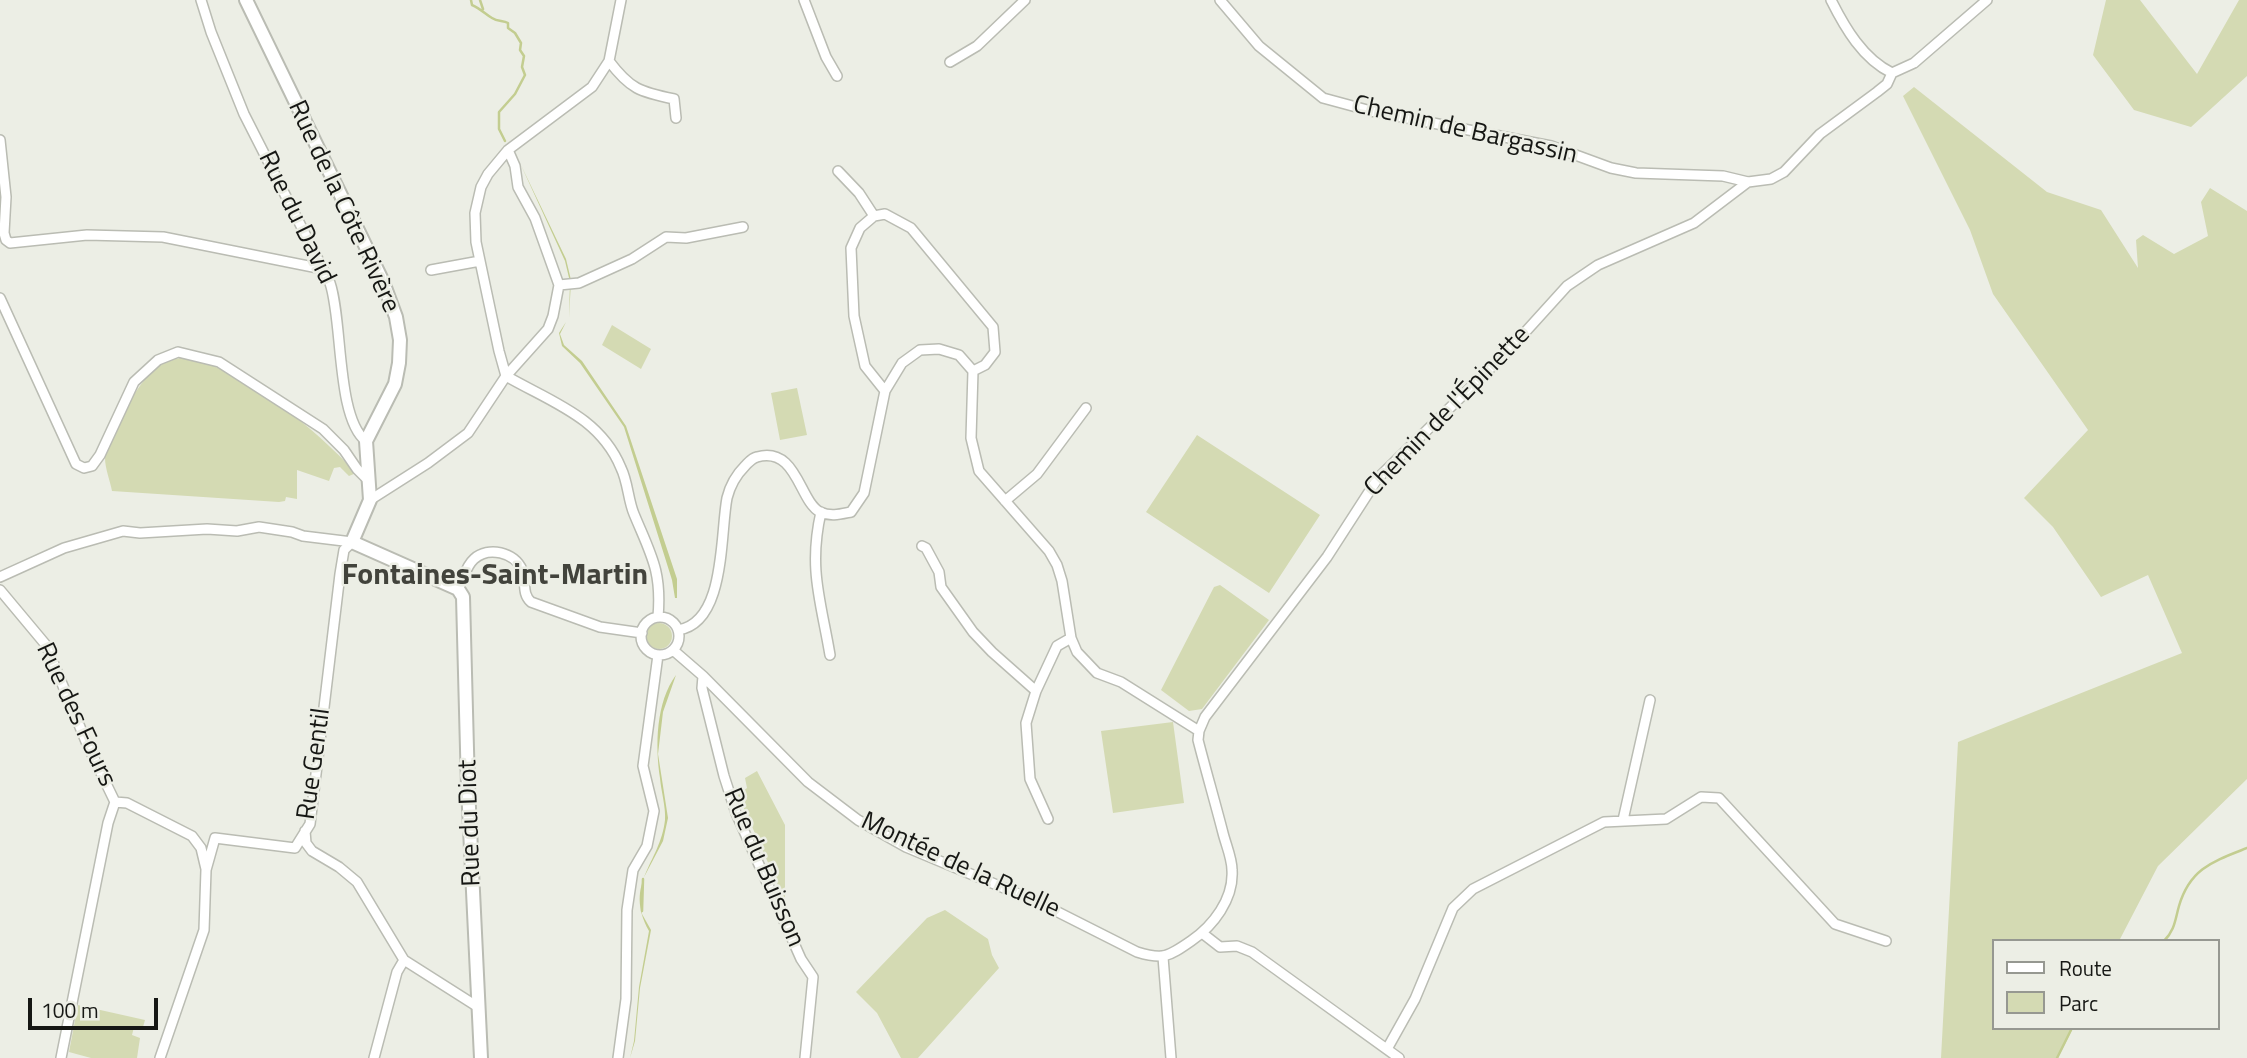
<!DOCTYPE html>
<meta charset="utf-8">
<style>
body{margin:0}
#map{position:relative;width:2247px;height:1058px;overflow:hidden;background:#eceee5;font-family:"Titillium Web",sans-serif}
canvas{display:block}
.legend{position:absolute;left:1992px;top:939px;width:228px;height:91px;box-sizing:border-box;background:#eceee5;border:2px solid #969891;margin:0;padding:9px 12px;list-style:none;font-size:21px;color:#161714}
.legend li{display:flex;align-items:center;gap:14px;height:35px}
.legend b{width:35px;border:2px solid #969891}
.scale{position:absolute;left:28px;top:998px;width:130px;height:32px;box-sizing:border-box;border:4px solid #161714;border-top:0;padding-left:9px;font-size:21px;line-height:24px;white-space:nowrap;color:#161714;-webkit-text-stroke:5px #eceee5;paint-order:stroke}
</style>
<div id="map">
<canvas width="2247" height="1058"></canvas>
<ul class="legend">
<li><b style="height:9px;background:#fff"></b>Route</li>
<li><b style="height:19px;background:#d4dab3"></b>Parc</li>
</ul>
<div class="scale">100 m</div>
</div>
<script>
const g = document.querySelector('canvas').getContext('2d');
g.lineJoin = 'round';
function fillPath(path, color) {
  g.fillStyle = color;
  g.fill(path, 'evenodd');
}
function strokePath(path, color, width, dash) {
  g.strokeStyle = color;
  g.lineWidth = width;
  g.lineCap = dash ? 'butt' : 'round';
  g.setLineDash(dash || []);
  g.stroke(path);
}
function drawText(font, color, halo, rows, align = 'center') {
  g.font = font + ' "Titillium Web",sans-serif';
  g.lineWidth = 5;
  g.setLineDash([]);
  g.textBaseline = 'middle';
  g.strokeStyle = halo;
  g.fillStyle = color;
  for (const [text, x, y, turn = 0] of rows) {
    g.save();
    g.translate(x, y);
    g.rotate((+turn || 0) * Math.PI / 180);
    g.textAlign = isNaN(turn) ? turn : align;
    if (halo) g.strokeText(text, 0, 0);
    g.fillText(text, 0, 0);
    g.restore();
  }
}
fillPath(new Path2D(`
 M2106 0H2140L2197 74 2239 0H2247V76L2191 127 2134 110 2093 55Z
 M1914 87 2047 192 2101 210 2138 268 2136 240 2143 235 2174 254 2208 236 2201 202 2210 188 2247 211V779L2158 866 2119 941H1993V1028H2073L2058 1058H1941L1958 742 2182 653 2148 575 2101 597 2053 527 2024 498 2088 430 1993 294 1970 230 1903 96Z
 M612 325 651 349 641 369 602 345Z
 M187 356C247 374 314 427 356 473L349 476 340 467 334 468 329 481 297 470V499L286 497 285 501 279 502 112 491C110 481 105 468 105 458 105 439 140 379 156 368 165 361 176 359 187 356Z
 M797 388 807 435 780 440 771 393Z
 M1197 435 1320 515 1269 593 1146 512Z
 M1220 585 1269 620 1202 709 1189 711 1161 690 1214 587Z
 M646 636a13 13 0 1 1 26 0a13 13 0 1 1-26 0Z
 M1173 722 1184 803 1113 813 1101 731Z
 M757 771 785 825V901L738 795 747 788 745 778Z
 M945 910 988 939 992 955 999 968 918 1058H901L877 1013 856 992 927 918Z
 M78 1005 145 1020 143 1027H134L132 1035 140 1038 137 1058H91L69 1052Z`), '#d4dab3');
fillPath(new Path2D(`
 M520 163 566 259 571 280 569 318 570 282 565 261Z
 M566 322 560 334 564 345 582 361 626 426 677 579V598H675L672 580 624 427 580 363 562 346 559 333Z
 M676 675 663 712 658 754 668 818 663 841 642 881V914L651 930 640 988 635 1041 630 1058 634 1041 639 987 649 931C623 883 660 864 665 820 666 807 661 791 660 778 655 745 656 702 676 675Z`), '#c3cd90');
strokePath(new Path2D(`
 M471 0 472 5C481 9 485 14 492 18 498 22 503 20 508 23V28L515 33 521 43 520 50 524 56 522 67 525 75 515 94 499 112V129L505 141
 M480 0 483 9
 M642 911 643 879
 M2164 941C2175 930 2175 920 2179 906 2190 868 2214 861 2247 848
 M2057 1058 2072 1028`), '#c3cd90', 2.5);
const street = new Path2D(`
 M201 0 211 32 244 114 330 283C343 321 336 418 366 441
 M804 0 826 57 837 76
 M1220 0 1259 46 1323 98 1371 111 1551 146 1611 168 1636 173 1723 176 1748 182
 M1831 0C1845 28 1863 59 1892 73
 M609 61C630 89 640 92 674 99L676 118
 M950 62 977 46 1025 0
 M1892 73 1914 63 1987 0
 M0 140 6 197 4 233 6 240 10 243 87 235 163 237 323 269
 M838 171 859 193 874 216
 M431 270 480 261
 M559 285 579 283 632 259 666 237 686 238 743 227
 M0 298 76 464 84 468 92 466 100 455 134 382 158 360 178 352 219 362 323 429 344 450 357 469 369 481
 M506 376 499 351 476 242 475 213 481 187 488 174 508 150 592 87 609 61 621 0
 M506 376C551 402 600 417 621 468 628 482 628 500 634 514 651 555 662 571 658 617
 M885 391 865 366 854 316 851 248 860 228 874 216 885 214 911 228 993 327 995 352 985 365 973 371
 M370 500 428 463 468 433 506 376 548 329 553 316 559 285 535 218 518 187 515 166 508 150
 M1005 501 1037 474 1086 408
 M821 512C808 569 821 601 830 655
 M922 546 926 548 939 572 941 587 973 632 992 652 1036 691
 M0 577 64 548 123 531 140 533 207 529 237 531 259 527 292 532 303 536 352 542
 M458 589C464 579 465 567 474 559 488 546 515 552 522 570 527 581 521 593 531 602L600 627 642 633
 M0 590 46 645 87 744 115 802 108 823 61 1058
 M641 636a19 19 0 1 1 38 0a19 19 0 1 1-38 0Z
 M678 630C726 623 720 534 727 498 730 486 736 475 745 466 749 462 752 458 757 457 797 446 799 501 820 512 831 517 841 514 851 512L864 493 885 391 902 363 920 350 939 349 959 355 973 371 971 438 979 471 1049 551 1057 565 1062 581 1071 638 1077 652 1097 673 1121 682 1199 731
 M673 650 703 676 808 782 858 820 906 847 1040 903 1137 952C1163 960 1168 957 1191 941 1213 926 1234 899 1232 870 1232 858 1226 845 1223 833 1215 802 1206 771 1198 740L1199 731 1205 717 1327 557 1378 478 1509 350 1567 286 1598 265 1694 223 1748 182 1771 179 1784 172 1820 134 1877 92 1887 84 1892 73
 M703 676 702 688 724 776 736 813 801 959 813 977 805 1058
 M115 802 127 803 192 836 201 848 206 869
 M1048 819 1030 779 1026 723 1036 691 1057 646 1071 638
 M1623 820 1650 700
 M305 831 306 843 312 851 339 867 357 882 404 960 478 1007
 M1202 933 1220 947 1237 946 1252 952 1399 1058
 M1163 957 1171 1058
 M1387 1049 1415 999 1453 908 1473 889 1604 822 1666 819 1701 797 1719 798 1835 924 1886 941
 M160 1058 204 930 206 870 215 838 295 848 310 824 340 574 344 550 352 542
 M374 1058 397 972 404 960
 M618 1058 626 999 627 910 633 870 647 846 654 811 643 766 658 655`);
const secondary = new Path2D(`
 M246 0 383 282 396 317 400 340 399 363 395 384 366 441 370 500 352 542 458 589 463 597 468 787 481 1058`);
strokePath(street, '#babcb3', 12);
strokePath(secondary, '#babcb3', 16);
strokePath(street, '#fff', 9);
strokePath(secondary, '#fff', 12);
drawText('26px', '#161714', '#eceee5', [
 ["Chemin de Bargassin",1465,131,13],
 ["Rue de la Côte Rivère",343,207,65],
 ["Rue du David",296,218,64],
 ["Chemin de l'Épinette",1448,412,-46],
 ["Rue des Fours",75,715,65],
 ["Rue Gentil",315,764,-82],
 ["Rue du Diot",471,823,-92],
 ["Montée de la Ruelle",960,866,25],
 ["Rue du Buisson",763,868,67]
]);
drawText('bold 30px', '#42433c', '#eceee5', [
 ["Fontaines-Saint-Martin",495,577]
]);
</script>
